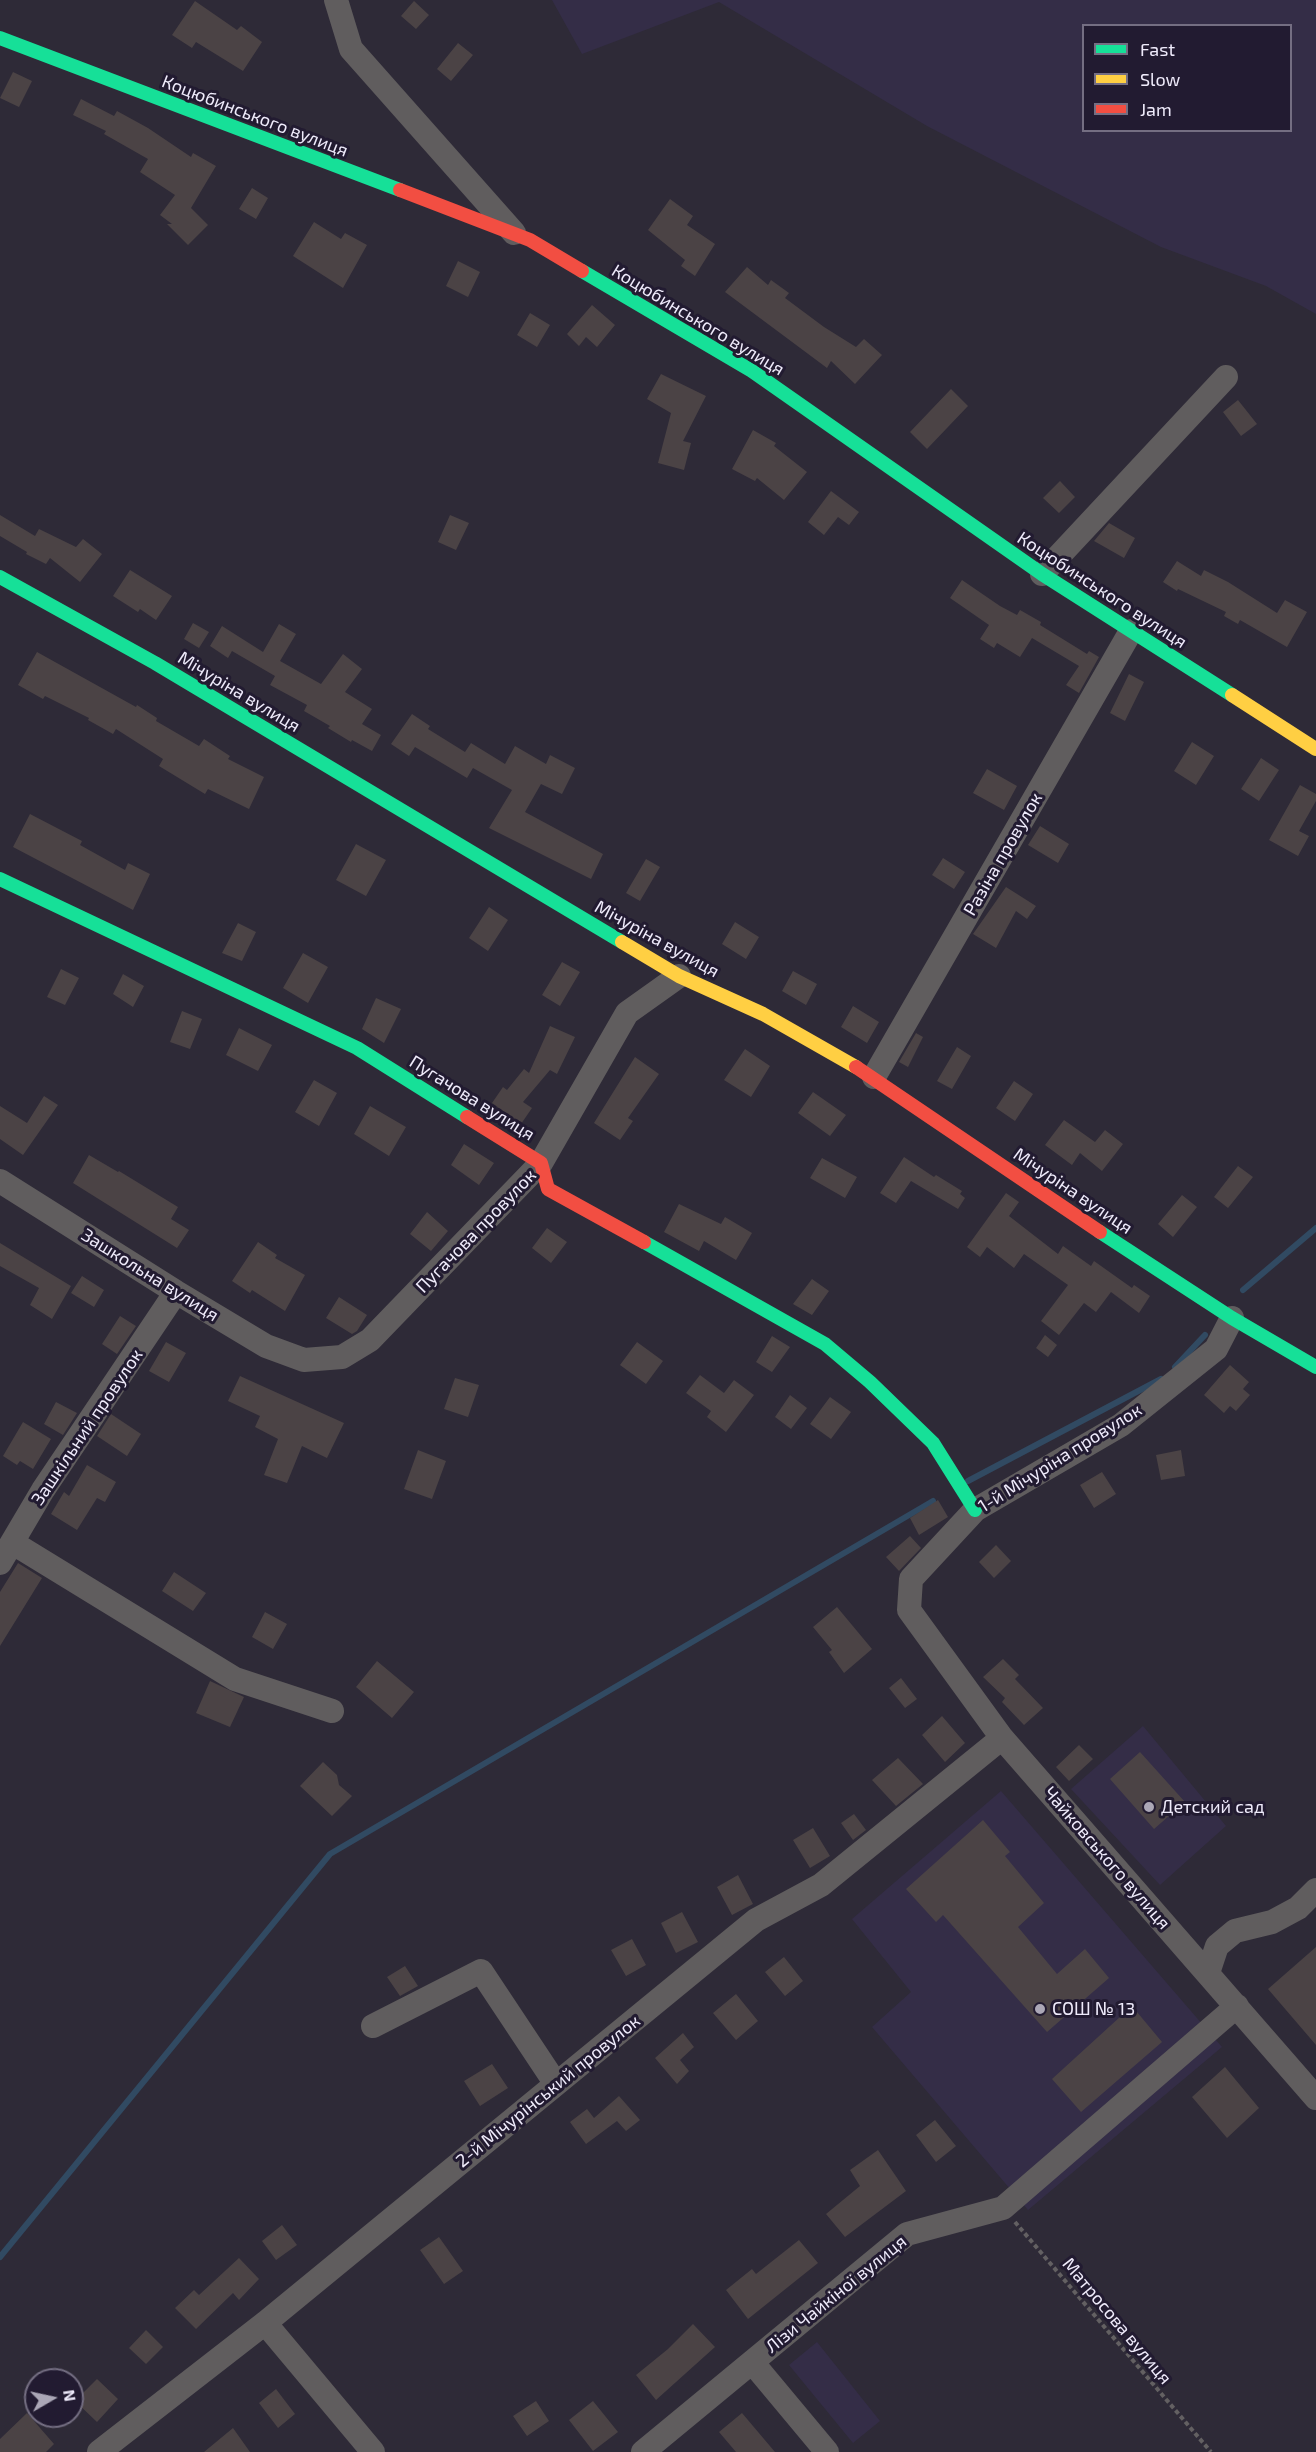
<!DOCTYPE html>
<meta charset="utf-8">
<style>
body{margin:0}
#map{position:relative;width:1316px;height:2452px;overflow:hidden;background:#2e2a37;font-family:"Exo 2",sans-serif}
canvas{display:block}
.legend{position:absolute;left:1082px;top:24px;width:210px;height:108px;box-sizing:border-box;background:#221b31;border:2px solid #746e82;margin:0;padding:8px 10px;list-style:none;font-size:18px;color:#efebfb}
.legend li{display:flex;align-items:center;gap:12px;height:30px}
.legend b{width:30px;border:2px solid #746e82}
.north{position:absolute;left:24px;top:2368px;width:60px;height:60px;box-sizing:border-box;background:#221b31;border:2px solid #746e82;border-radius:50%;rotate:81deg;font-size:16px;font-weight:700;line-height:24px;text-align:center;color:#efebfb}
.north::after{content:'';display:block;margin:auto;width:21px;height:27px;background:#aba7b6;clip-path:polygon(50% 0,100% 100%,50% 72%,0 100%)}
</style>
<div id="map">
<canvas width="1316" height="2452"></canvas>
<ul class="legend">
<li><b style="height:8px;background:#16e098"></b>Fast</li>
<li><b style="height:8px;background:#ffcf43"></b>Slow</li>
<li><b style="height:8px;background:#f24e42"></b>Jam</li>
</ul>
<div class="north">N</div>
</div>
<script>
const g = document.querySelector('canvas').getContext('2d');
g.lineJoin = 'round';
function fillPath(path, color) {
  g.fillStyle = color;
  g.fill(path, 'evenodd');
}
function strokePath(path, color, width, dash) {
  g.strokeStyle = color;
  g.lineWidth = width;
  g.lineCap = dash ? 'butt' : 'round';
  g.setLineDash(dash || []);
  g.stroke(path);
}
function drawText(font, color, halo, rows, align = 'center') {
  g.font = font + ' "Exo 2",sans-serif';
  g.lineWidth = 6;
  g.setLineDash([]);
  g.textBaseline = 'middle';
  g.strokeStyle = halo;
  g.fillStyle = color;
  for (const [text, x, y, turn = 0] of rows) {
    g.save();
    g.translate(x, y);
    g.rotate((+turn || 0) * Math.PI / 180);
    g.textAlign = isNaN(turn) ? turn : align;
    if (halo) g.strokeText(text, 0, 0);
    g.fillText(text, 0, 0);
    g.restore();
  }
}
fillPath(new Path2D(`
 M552 0H1316V314L1266 286 1161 247 927 126 719 2 582 54ZM1084 26H1290V130H1084Z
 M1143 1726 1226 1826 1160 1885 1071 1789Z
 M1001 1791 1222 2047 1028 2210 872 2027 911 1992 852 1919Z
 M817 2342 880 2421 853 2443 789 2365Z`), '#342d47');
strokePath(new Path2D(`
 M1243 1290 1316 1228
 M1175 1367 1205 1335
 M968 1481 1161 1379
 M0 2257 330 1854 933 1501`), '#314a62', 6);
fillPath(new Path2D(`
 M195 1 237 30 241 26 262 42 243 71 196 42 192 48 172 35Z
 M414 1 429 15 416 29 401 16Z
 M458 43 473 55 451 81 437 69Z
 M13 72 32 81 19 107 0 98Z
 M81 99 114 116 117 111 148 128 191 157 193 153 216 166 191 208 208 225 188 245 167 224H172L160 215 175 195 140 172 148 159 104 134 106 131 73 115Z
 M252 188 268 198 256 219 239 209Z
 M670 199 693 216 687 225 715 244 695 276 681 266 685 260 648 230Z
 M314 222 341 239 345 233 367 245 343 288 293 256Z
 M458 261 480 272 468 297 446 286Z
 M747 267 768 285 771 280 789 293 785 298 824 327 856 347 864 339 882 355 855 384 831 361 827 368 725 292Z
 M592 305 615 325 597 347 586 337 579 346 567 334Z
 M530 313 550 325 537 347 517 335Z
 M661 374 706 396 683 441 691 443 684 470 658 463 671 413 647 399Z
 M951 389 968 406 927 449 910 432Z
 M1238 400 1257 424 1241 436 1223 412Z
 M753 430 776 443 774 446 807 472 784 500 757 478 755 481 732 469Z
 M1060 481 1075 497 1059 513 1043 498Z
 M831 491 859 512 849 525 838 517 824 535 808 522Z
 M0 515 35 536 39 529 76 547 83 539 102 554 80 582 50 558 46 564 26 554 27 552 0 536Z
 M450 515 469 523 456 550 438 542Z
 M1109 523 1135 538 1124 558 1094 541Z
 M1177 561 1201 576 1204 570 1228 582 1277 613 1285 600 1307 612 1287 647 1240 620 1238 624 1224 616 1226 612 1178 589 1177 591 1163 582Z
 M130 570 172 596 156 620 140 609 138 612 113 596Z
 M962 580 1000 606 1017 615 1020 610 1041 622 1040 625 1087 654 1089 651 1099 657 1079 693 1066 685 1079 666 1032 638 1020 657 997 643 994 648 980 639 989 625 950 598Z
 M193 623 209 632 199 648 184 639Z
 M279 624 296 634 280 661 321 684 343 654 362 669 345 692 372 709 362 724 381 735 372 751 352 740 351 742 328 728 330 726 304 711 307 705 270 685 275 676 232 651 228 658 210 646 222 626 263 652Z
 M37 652 136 707 137 705 157 718 156 721 199 746 204 739 230 756 228 759 264 777 249 809 208 789 205 794 159 766 163 759 116 729 113 734 88 720 89 718 45 696 43 699 18 685Z
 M1129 674 1144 682 1125 721 1110 713Z
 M412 714 430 726 428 729 465 752 471 743 505 764 515 746 546 764 550 755 575 768 562 794 541 784 525 812 603 854 591 879 489 828 512 790 473 768 467 778 415 747 409 756 391 744Z
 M1192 742 1214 756 1196 785 1174 771Z
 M1261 758 1279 770 1259 801 1241 789Z
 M987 769 1017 786 1004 810 973 793Z
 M1300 785 1316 794V801L1299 831 1309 836 1298 856 1269 840Z
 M30 814 82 841 80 845 125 870 128 863 150 874 133 910 13 847Z
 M1040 826 1069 844 1058 863 1028 845Z
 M356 844 386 860 366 896 336 880Z
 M943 858 965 872 954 889 932 875Z
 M646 859 660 867 640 901 626 893Z
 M1006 887 1036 906 1027 919 1016 911 996 948 973 934Z
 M489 907 508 920 488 951 469 938Z
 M735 922 759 937 746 959 722 944Z
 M238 923 256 932 242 961 222 953Z
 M303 953 328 967 308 1003 283 988Z
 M562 962 580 972 560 1006 542 995Z
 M61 969 79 978 65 1005 47 997Z
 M793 971 817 984 806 1005 782 991Z
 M123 974 144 986 133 1007 113 994Z
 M376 998 401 1009 384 1043 362 1029Z
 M853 1006 879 1022 867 1043 841 1027Z
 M182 1011 202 1019 190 1049 170 1042Z
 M550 1026 575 1037 557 1074 550 1070 523 1102 532 1108 521 1124 492 1103 503 1087 507 1090 524 1069 529 1073Z
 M239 1028 272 1045 258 1071 226 1055Z
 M916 1033 923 1037 908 1067 899 1062Z
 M957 1047 971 1056 952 1089 937 1081Z
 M745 1049 770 1066 751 1097 724 1080Z
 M635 1057 659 1074 628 1118 633 1121 620 1140 594 1123Z
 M314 1080 337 1093 319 1126 295 1112Z
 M1014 1081 1033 1094 1015 1121 996 1108Z
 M813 1092 846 1115 830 1136 798 1113Z
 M44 1096 58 1105 23 1155 0 1139V1106L27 1123Z
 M370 1106 406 1127 389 1156 354 1134Z
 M1064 1120 1095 1142 1105 1130 1123 1144 1102 1171 1080 1153 1072 1165 1045 1145Z
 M464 1144 494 1163 479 1185 451 1165Z
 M89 1155 118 1172 119 1171 178 1207 171 1219 189 1230 177 1248 73 1183Z
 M904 1157 934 1177 936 1175 962 1191 960 1194 965 1198 958 1209 911 1181 896 1203 880 1193Z
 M822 1158 857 1177 845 1198 810 1178Z
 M1238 1166 1253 1177 1228 1208 1214 1197Z
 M1006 1193 1019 1202 1009 1216 1058 1254 1063 1246 1091 1266 1094 1261 1132 1288 1134 1285 1150 1296 1139 1313 1111 1292 1096 1312 1084 1303 1059 1335 1041 1321 1068 1285 1024 1254 1014 1268 987 1247 980 1257 967 1247Z
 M1182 1195 1197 1207 1173 1237 1158 1224Z
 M679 1204 721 1224 725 1217 752 1233 736 1260 704 1241 699 1251 664 1232Z
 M427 1212 448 1231 431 1251 410 1234Z
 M547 1228 567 1242 551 1263 532 1248Z
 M258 1242 277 1255 275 1258 305 1275 285 1311 252 1290 250 1293 232 1281Z
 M0 1243 71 1286 52 1319 30 1305 39 1288 0 1266Z
 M82 1276 104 1290 94 1307 71 1293Z
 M812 1279 829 1291 812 1315 793 1304Z
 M339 1297 367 1315 357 1331 352 1334 326 1318Z
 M120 1316 136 1326 117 1354 102 1344Z
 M1045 1335 1057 1345 1048 1357 1036 1348Z
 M772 1336 790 1347 772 1372 756 1362Z
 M166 1342 186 1353 169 1382 149 1371Z
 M637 1342 663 1361 646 1384 620 1365Z
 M1230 1365 1249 1382 1243 1389 1250 1395 1236 1411 1230 1406 1224 1413 1204 1395Z
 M700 1375 724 1393 734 1380 754 1395 726 1432 707 1417 711 1411 686 1393Z
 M240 1376 344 1423 327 1458 302 1446 287 1483 264 1475 278 1439 255 1427 260 1416 228 1401Z
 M455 1378 479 1385 468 1417 444 1409Z
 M790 1395 807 1408 791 1429 775 1417Z
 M830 1397 851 1412 831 1439 810 1424Z
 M56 1402 77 1413 63 1435 44 1424Z
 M111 1414 141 1434 127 1456 97 1436Z
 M23 1422 51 1439 33 1469 20 1461 17 1465 3 1456Z
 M418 1450 446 1461 432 1499 404 1489Z
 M1181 1450 1185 1476 1161 1480 1156 1455Z
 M87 1465 116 1482 105 1502 97 1498 77 1530 51 1514 64 1492 69 1496Z
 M1102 1472 1116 1494 1094 1508 1080 1485Z
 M938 1500 948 1517 919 1535 910 1518Z
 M910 1536 921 1548 899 1571 886 1557Z
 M996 1545 1011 1561 994 1578 979 1562Z
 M18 1563 42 1578 0 1646V1592Z
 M174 1572 206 1593 193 1611 162 1591Z
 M837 1607 872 1649 844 1673 829 1652 832 1650 813 1627Z
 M265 1612 287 1624 273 1649 252 1637Z
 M1003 1659 1019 1675 1015 1679 1043 1708 1024 1725 1002 1702 1005 1698 983 1677Z
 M377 1661 414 1692 392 1718 356 1687Z
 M901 1678 917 1699 905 1708 889 1688Z
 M210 1681 244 1697 230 1727 196 1713Z
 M942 1716 965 1743 945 1762 922 1735Z
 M1079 1745 1093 1759 1069 1781 1056 1767Z
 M1140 1752 1185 1802 1154 1829 1110 1779Z
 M898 1758 923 1784 896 1806 872 1780Z
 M323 1762 337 1775 339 1785 352 1796 332 1816 300 1786Z
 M854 1814 866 1830 853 1840 841 1823Z
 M983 1820 1010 1852 1005 1856 1044 1903 1018 1927 1057 1974 1085 1949 1109 1978 1047 2032 943 1915 936 1922 906 1889Z
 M813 1828 830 1856 810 1868 793 1840Z
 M738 1875 753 1904 732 1915 717 1887Z
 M682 1912 698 1942 676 1953 661 1923Z
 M632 1939 646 1965 626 1976 611 1950Z
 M1316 1947V2045L1268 1989Z
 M784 1957 803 1981 785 1996 765 1972Z
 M405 1966 418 1986 400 1996 387 1977Z
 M736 1994 758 2021 736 2040 713 2013Z
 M1132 2006 1162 2042 1081 2112 1052 2079Z
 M683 2033 694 2047 680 2060 689 2071 677 2084 655 2058Z
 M492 2064 508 2088 480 2106 464 2081Z
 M1225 2067 1259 2108 1227 2138 1192 2097Z
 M619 2096 640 2120 626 2131 617 2121 586 2144 570 2122 587 2109 594 2118Z
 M935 2120 956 2146 936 2162 916 2135Z
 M878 2150 906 2191 845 2237 826 2214 860 2186 850 2170Z
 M282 2225 297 2245 276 2260 262 2241Z
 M439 2237 463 2271 444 2284 420 2250Z
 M799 2240 818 2263 748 2319 726 2290 752 2269 756 2274Z
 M239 2258 259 2279 239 2300 233 2293 196 2329 175 2308 194 2290 199 2295Z
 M693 2324 715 2347 656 2400 636 2375 668 2349Z
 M146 2330 163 2347 146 2364 129 2348Z
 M97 2379 118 2399 97 2422 75 2401Z
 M276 2389 295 2414 278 2428 259 2403Z
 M536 2401 549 2421 527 2436 513 2416Z
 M593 2401 618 2432 593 2451 569 2420Z
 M27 2413 54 2444 46 2452H0V2439Z
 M742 2413 775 2452H736L719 2432Z
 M233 2428 250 2452H204Z`), '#4b4345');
strokePath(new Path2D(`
 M1015 2222 1211 2452`), '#636062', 4, [4.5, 3]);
strokePath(new Path2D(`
 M336 0 351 49 514 233
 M1042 574 1226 377
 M874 1077 1131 631
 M0 1181 176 1292 266 1346 304 1360 342 1357 370 1340 541 1163 627 1013 679 976
 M1232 1318 1216 1349 1121 1425 975 1510 911 1579 909 1610 1002 1738 1316 2098
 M13 1543 235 1679 332 1711
 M0 1563 43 1490 176 1292
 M1208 1973 1217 1946 1235 1931 1272 1922 1298 1908 1316 1890
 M373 2026 481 1971 556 2084
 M265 2323 373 2452
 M752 2362 827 2452
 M99 2452 265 2323 756 1920 821 1885 1002 1738
 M643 2452 907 2234 1003 2208 1237 2006`), '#605d5e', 24);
strokePath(new Path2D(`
 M0 38 400 190
 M582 271 752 371 1042 574 1232 695
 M0 577 155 663 622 942
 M0 879 357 1048 467 1117
 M1100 1232 1232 1318 1316 1367
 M644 1242 825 1344 870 1382 933 1443 975 1510`), '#16e098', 14);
strokePath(new Path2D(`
 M1232 695 1316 749
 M622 942 679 976 763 1014 856 1067`), '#ffcf43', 14);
strokePath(new Path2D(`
 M400 190 530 240 582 271
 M856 1067 1100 1232
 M467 1117 541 1163 548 1189 644 1242`), '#f24e42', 14);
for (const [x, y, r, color] of [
 [1149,1807,6,"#aba7b6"],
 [1040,2009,6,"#aba7b6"]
]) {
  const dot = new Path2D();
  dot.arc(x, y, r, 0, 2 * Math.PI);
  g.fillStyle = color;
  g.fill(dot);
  strokePath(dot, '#221b31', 2);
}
drawText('18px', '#efebfb', '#221b31', [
 ["Коцюбинського вулиця",255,116,21],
 ["Коцюбинського вулиця",698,320,31],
 ["Коцюбинського вулиця",1102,590,33],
 ["Мічуріна вулиця",239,692,31],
 ["Разіна провулок",1003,854,-60],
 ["Мічуріна вулиця",657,939,29],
 ["Пугачова вулиця",472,1098,32],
 ["Мічуріна вулиця",1073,1191,34],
 ["Пугачова провулок",476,1231,-46],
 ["Зашкольна вулиця",150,1275,32],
 ["Зашкільний провулок",87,1427,-56],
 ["1-й Мічуріна провулок",1060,1458,-32],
 ["Чайковського вулиця",1107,1858,49],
 ["2-й Мічурінський провулок",548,2091,-39],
 ["Лізи Чайкіної вулиця",836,2294,-39],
 ["Матросова вулиця",1117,2321,50]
]);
drawText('18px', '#efebfb', '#221b31', [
 ["Детский сад",1161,1807],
 ["СОШ № 13",1052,2009]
], 'left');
</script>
